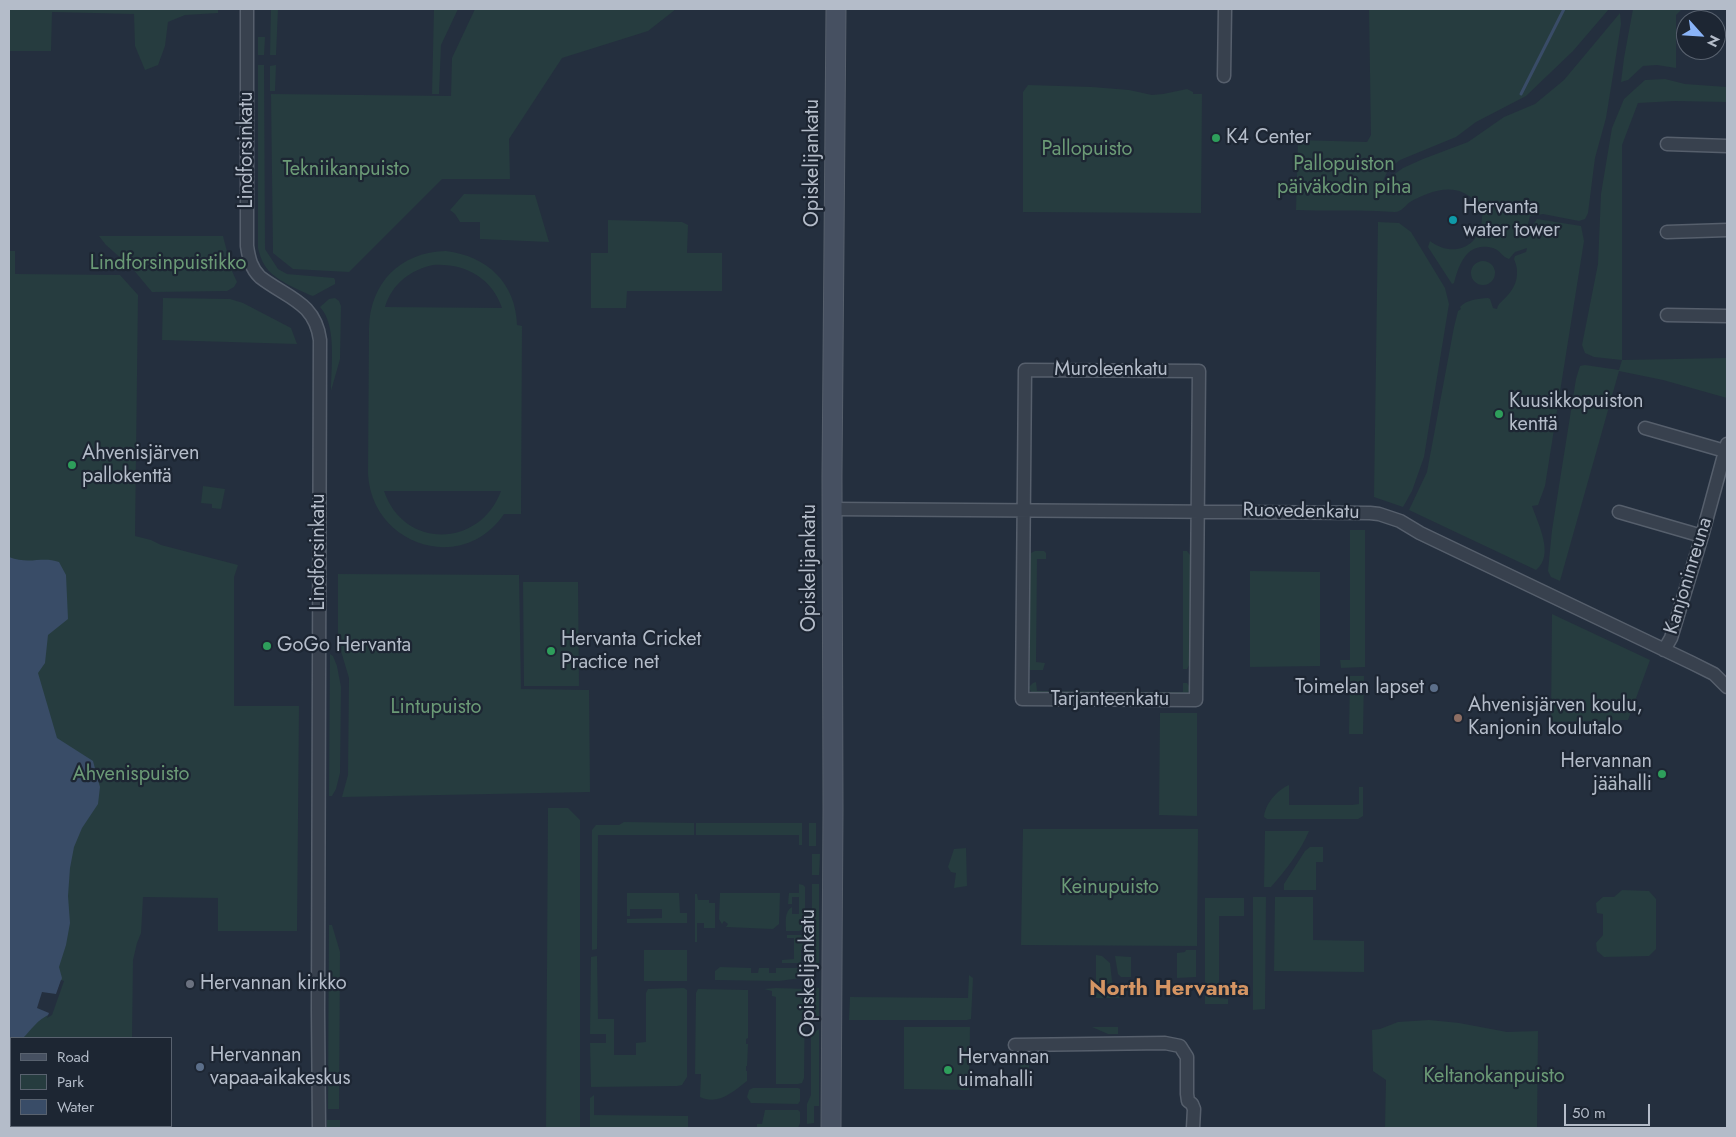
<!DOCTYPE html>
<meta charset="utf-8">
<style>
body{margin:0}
#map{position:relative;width:1736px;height:1137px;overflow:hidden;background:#242f3e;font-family:Jost,sans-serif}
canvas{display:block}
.frame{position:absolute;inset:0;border:10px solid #b4bcc9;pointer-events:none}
.legend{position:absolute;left:10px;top:1037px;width:162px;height:90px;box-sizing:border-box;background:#1d2633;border:1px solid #59626f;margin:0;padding:6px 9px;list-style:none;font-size:15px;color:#b4bcc9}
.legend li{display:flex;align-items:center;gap:10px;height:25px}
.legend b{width:25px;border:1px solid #59626f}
.north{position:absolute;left:1676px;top:10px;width:50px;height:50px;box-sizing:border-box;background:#1d2633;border:1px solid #59626f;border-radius:50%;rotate:116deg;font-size:14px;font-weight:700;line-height:20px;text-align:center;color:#b4bcc9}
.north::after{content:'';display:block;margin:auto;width:18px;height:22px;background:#8ab4f8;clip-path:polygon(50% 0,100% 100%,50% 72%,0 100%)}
.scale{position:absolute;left:1564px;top:1104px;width:86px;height:22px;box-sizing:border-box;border:2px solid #b4bcc9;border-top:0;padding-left:6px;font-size:15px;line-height:18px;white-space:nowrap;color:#b4bcc9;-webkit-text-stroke:4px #1d2633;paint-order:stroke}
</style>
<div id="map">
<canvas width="1736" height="1137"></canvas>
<div class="frame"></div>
<ul class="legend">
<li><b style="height:6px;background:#465061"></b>Road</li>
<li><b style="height:14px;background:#263c3f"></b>Park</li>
<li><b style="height:14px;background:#394c67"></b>Water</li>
</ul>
<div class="north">N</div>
<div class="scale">50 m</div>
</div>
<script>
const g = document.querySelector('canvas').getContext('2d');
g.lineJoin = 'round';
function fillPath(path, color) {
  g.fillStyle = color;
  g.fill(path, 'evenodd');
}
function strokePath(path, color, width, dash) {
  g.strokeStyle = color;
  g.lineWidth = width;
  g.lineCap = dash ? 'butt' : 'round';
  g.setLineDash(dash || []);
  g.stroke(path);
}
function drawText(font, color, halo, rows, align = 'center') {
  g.font = font + ' Jost,sans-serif';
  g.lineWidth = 4.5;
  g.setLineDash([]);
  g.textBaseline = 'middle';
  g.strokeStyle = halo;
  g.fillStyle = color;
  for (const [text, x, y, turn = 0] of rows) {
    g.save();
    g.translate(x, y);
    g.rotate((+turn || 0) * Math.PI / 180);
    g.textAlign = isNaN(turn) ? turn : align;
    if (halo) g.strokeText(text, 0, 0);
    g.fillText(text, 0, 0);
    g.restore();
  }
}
fillPath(new Path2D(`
 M9 9H218V13L185 15 168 22 165 46 158 65 145 70 135 46 134 14 52 12 51 51H9Z
 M271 9H278L276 55H270Z
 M434 9H458L441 45 439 94H432Z
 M475 9H676L648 31 562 58 509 139 510 179H442L349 272 293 269 273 253 271 94 451 96 452 58Z
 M1369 9H1609L1573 51 1526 96 1476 122 1456 137 1400 160 1388 170 1382 183 1403 168 1423 159 1468 142 1504 117 1535 104 1564 80 1620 13 1621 24 1612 81 1606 118 1595 158 1588 213 1585 219 1579 221 1543 214 1530 216 1528 224 1533 225 1537 219 1581 226 1584 241 1545 486 1538 505 1532 506C1538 524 1555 555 1536 570L1409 510 1427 472 1454 327 1458 311 1461 309 1460 307C1468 299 1477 299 1488 298L1490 299 1493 308 1497 309C1498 303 1503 301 1507 296 1517 286 1520 272 1514 259L1515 256 1526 252 1527 248 1515 252 1509 259C1502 257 1500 250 1493 248 1467 241 1459 264 1454 283L1452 284 1428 247 1430 241C1452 258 1480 248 1482 219 1483 212 1480 207 1476 202 1462 187 1445 187 1427 194 1421 196 1415 199 1410 202 1405 206 1401 212 1395 212 1388 212 1382 211 1376 211 1349 210 1322 211 1296 210L1298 140 1367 142 1371 135Z
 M1633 9H1682L1676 15V68L1657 65 1643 66 1628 80 1621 82 1624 58Z
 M258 37H265L264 55H258Z
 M258 65H264L265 249 278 269 287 274 334 278 335 280V284L313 296C302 292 279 281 271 273 264 267 260 257 258 248Z
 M276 65 275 91H270V66Z
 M1665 79 1685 84 1727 87V102L1674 101 1638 103 1622 145V360L1727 358V398L1663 380 1619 371 1560 581 1551 577 1548 571 1552 530 1576 379 1580 366 1585 365 1619 370 1622 360 1594 357 1585 353 1582 345 1598 264 1601 194 1612 128 1624 99 1645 80Z
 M1028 85 1092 87 1129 90 1152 95 1163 94 1187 89 1193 92V94H1202L1201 213 1023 212V92Z
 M464 194 535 195 549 242 480 239V222H460L455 214 450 210Z
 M608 220 682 222 688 225 687 253H722V291H627L626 308H591V253H608Z
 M1378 222 1399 223 1411 232 1445 288 1449 304 1424 457 1412 491 1403 507 1374 497Z
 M99 236H223L232 271 237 282 234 287 227 291 152 292 132 268 106 245Z
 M9 251H15V274L120 275 138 295 135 536 151 540 161 545 238 565 234 577V706H299L297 931H218V898L143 897 141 933 137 943 133 960 132 1038H11V1126H131V1128H9Z
 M446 251C487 256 516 283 517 325L522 326 521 514H504C463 575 372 546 368 474L369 328C370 283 400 252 446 251ZM433 265C465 263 492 278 502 308L385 307C392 284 410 270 433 265ZM384 491H501C480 548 404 550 384 491Z
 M1471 273a12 12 0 1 1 24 0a12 12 0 1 1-24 0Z
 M163 298 230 299 243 303 291 328 297 344 162 340Z
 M335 298 339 301 341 306 340 359 331 391C331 366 337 325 320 307L329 299Z
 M203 486 225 489 221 509 212 508V504L201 503Z
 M1350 530H1365V667L1341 668 1340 660H1350Z
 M1035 551H1044L1046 553V559H1037L1036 662 1045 663 1043 670H1030L1029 667 1030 558 1031 553Z
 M1183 551H1187L1190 555V663L1187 669H1183Z
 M1250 571 1320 572V666L1250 667Z
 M338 574 519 575 521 689 589 690 590 792 342 797 348 775 349 678 338 641Z
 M523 582H578L579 686H524Z
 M1552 614 1650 660 1628 720 1551 722Z
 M330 654 333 656 337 666 341 687 340 773 336 789 332 796H329Z
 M1350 676H1364L1363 734H1349Z
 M1036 682 1037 691 1183 692V683H1187L1191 688 1187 694H1033L1030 690 1029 687 1033 683Z
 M1160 713H1197V816L1159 815Z
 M1289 785V805H1352L1359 804V787H1363V816L1358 819H1267L1264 817C1265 804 1277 790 1289 785Z
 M548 808H568L580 820V1128H546Z
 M624 822 694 823V835H598L597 949 592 950V830L596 825H619Z
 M696 823H802V845H799V835H696Z
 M809 823H816V846H809Z
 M1023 829H1198L1197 946 1021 945Z
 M1265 831H1309C1300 852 1286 870 1271 887H1264Z
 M1310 847H1323V862H1316V890H1284V884L1305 851Z
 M966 848 967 886 954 888 956 873 951 872 948 867 954 849Z
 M812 854H820L819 875H812Z
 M799 884 803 885 805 887V929L799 931H786C786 922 784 912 792 907V914H799V897H792V904H788L789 893H799Z
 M812 884H819V971H812Z
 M1622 890 1649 891 1656 899V949L1649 956 1604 957 1597 951 1596 943 1603 935V914L1597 913 1596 903 1603 897H1614Z
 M627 893H679L680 913H687V923H627V919L662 918V909H630V916H627Z
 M720 893H780L779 924 773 929 726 927 728 924 724 921 722 924 719 919Z
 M695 894H697L698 900H709V903H715V928H704V923H697V942H695Z
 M1253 897H1266L1265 1009 1253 1010Z
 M1275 897H1313V940L1364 941V972L1274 971Z
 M1205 898H1244V916H1219V998L1228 999V1004H1205Z
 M329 925H332L340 952 339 1109H328Z
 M787 935H801L804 937V950H801V961L800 963H782V960L794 959V938H787Z
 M644 950H687V981H644Z
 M1186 950H1196V977L1177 978V953L1185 952Z
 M1096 955 1102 956 1110 963 1112 981 1120 998H1096Z
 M597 956 598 1019H614V1055H636V1043L646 1042V993L648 989 684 988 687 990V1077L682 1085 677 1086 591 1087 590 1043H606V1034H590L591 957Z
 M1115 956 1131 957V977H1121L1118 974Z
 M720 967 751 968V973H758L759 968H769V973H776V968H799L801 971V978L779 981 715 980V971Z
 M969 975 973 978 971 1019 967 1020H849L850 997 968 998Z
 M813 987 819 988V1021L812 1020Z
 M776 988 805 989 804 1078 802 1083 798 1084H776V997L772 996V991L764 989Z
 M698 989 748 990V1038L746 1039V1044H748L747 1066H746V1071H747V1081C734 1091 718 1106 700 1097L701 1074H695L696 993Z
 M1429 1020 1459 1023 1507 1032 1538 1031 1537 1128H1385L1386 1080 1373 1071 1372 1030 1380 1029 1398 1022Z
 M904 1027H970L969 1090 904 1089Z
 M1092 1027H1118V1034H1108Z
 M819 1029V1106H814V1123L807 1124V1104L811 1095V1035Z
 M1021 1053 1029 1056V1071L1020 1070Z
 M753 1088H798L800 1089V1101L798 1104 751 1103 747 1097 749 1090Z
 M594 1095V1115L688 1116V1128H590V1098Z
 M765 1110H798L800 1112V1123L798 1128H757V1124H762Z
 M327 1120H340V1128H327Z`), '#263c3f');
fillPath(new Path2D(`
 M9 557C29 565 42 556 59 562L66 575 68 619 48 635 45 663 38 673 57 738 93 761 100 787 98 804 82 828 74 847 70 868 68 896 70 923 66 945 59 967 62 978 50 1014C37 1020 32 1029 23 1038H11V1045L9 1047Z`), '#394c67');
fillPath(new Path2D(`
 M61 980 64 981 52 1015 47 1018 49 1013 37 1008 42 992 56 994Z`), '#242f3e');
strokePath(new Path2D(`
 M1521 94 1564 9`), '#394c67', 3);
const minor = new Path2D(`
 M247 9V246C249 259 251 268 260 277 287 298 315 302 320 340L318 1010 319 1128
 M1224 76 1225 9
 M1667 144 1727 146
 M1667 232 1727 230
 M1667 315 1727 316
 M1025 370 1199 371 1196 700 1022 699Z
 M1645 428 1725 451
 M833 509 1370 513 1379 514 1400 521 1420 533 1692 663 1714 674 1727 687
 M1619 512 1702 536
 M1664 650 1671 638 1702 536 1727 444
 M1015 1045 1165 1043 1180 1046 1187 1057V1094L1188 1101 1192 1104 1194 1109 1193 1128`);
const secondary = new Path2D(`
 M831 1128 833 810 832 476 836 9`);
strokePath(minor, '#565f6c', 15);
strokePath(secondary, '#565f6c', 21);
strokePath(minor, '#38414e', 12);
strokePath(secondary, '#465061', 19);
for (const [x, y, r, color] of [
 [1216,138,5,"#2e9e5b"],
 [1453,220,5,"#0f9aa8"],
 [1499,414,5,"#2e9e5b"],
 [72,465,5,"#2e9e5b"],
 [267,646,5,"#2e9e5b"],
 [551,651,5,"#2e9e5b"],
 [1434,688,5,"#5c6f8a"],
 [1458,718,5,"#8d6e63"],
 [1662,774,5,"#2e9e5b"],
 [190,984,5,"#6b7280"],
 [200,1067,5,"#5c6f8a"],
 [948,1070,5,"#2e9e5b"]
]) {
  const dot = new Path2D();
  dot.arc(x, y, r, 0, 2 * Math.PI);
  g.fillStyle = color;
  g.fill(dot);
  strokePath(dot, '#1d2633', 2);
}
drawText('20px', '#b4bcc9', '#1d2633', [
 ["K4 Center",1226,138],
 ["Hervanta",1463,208],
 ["water tower",1463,231],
 ["Kuusikkopuiston",1509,402],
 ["kenttä",1509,425],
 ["Ahvenisjärven",82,454],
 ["pallokenttä",82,477],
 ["Hervanta Cricket",561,640],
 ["Practice net",561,663],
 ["GoGo Hervanta",277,646],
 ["Toimelan lapset",1424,688,"right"],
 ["Ahvenisjärven koulu,",1468,706],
 ["Kanjonin koulutalo",1468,729],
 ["Hervannan",1652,762,"right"],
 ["jäähalli",1652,785,"right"],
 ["Hervannan kirkko",200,984],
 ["Hervannan",210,1056],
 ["vapaa-aikakeskus",210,1079],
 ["Hervannan",958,1058],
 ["uimahalli",958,1081]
], 'left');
drawText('20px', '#b4bcc9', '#1d2633', [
 ["Lindforsinkatu",247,150,-90],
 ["Opiskelijankatu",813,163,-90],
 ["Muroleenkatu",1111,370],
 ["Ruovedenkatu",1301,512,1],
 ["Lindforsinkatu",319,552,-90],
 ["Opiskelijankatu",810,568,-90],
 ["Kanjoninreuna",1689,576,-73],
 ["Tarjanteenkatu",1110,700],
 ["Opiskelijankatu",809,973,-90]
]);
drawText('20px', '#6b9a76', '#1d2633', [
 ["Pallopuisto",1087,150],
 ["Pallopuiston",1344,165],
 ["päiväkodin piha",1344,188],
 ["Tekniikanpuisto",346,170],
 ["Lindforsinpuistikko",168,264],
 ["Lintupuisto",436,708],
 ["Ahvenispuisto",131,775],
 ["Keinupuisto",1110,888],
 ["Keltanokanpuisto",1494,1077]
]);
drawText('bold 22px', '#d59563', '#1d2633', [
 ["North Hervanta",1169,990]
]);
</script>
